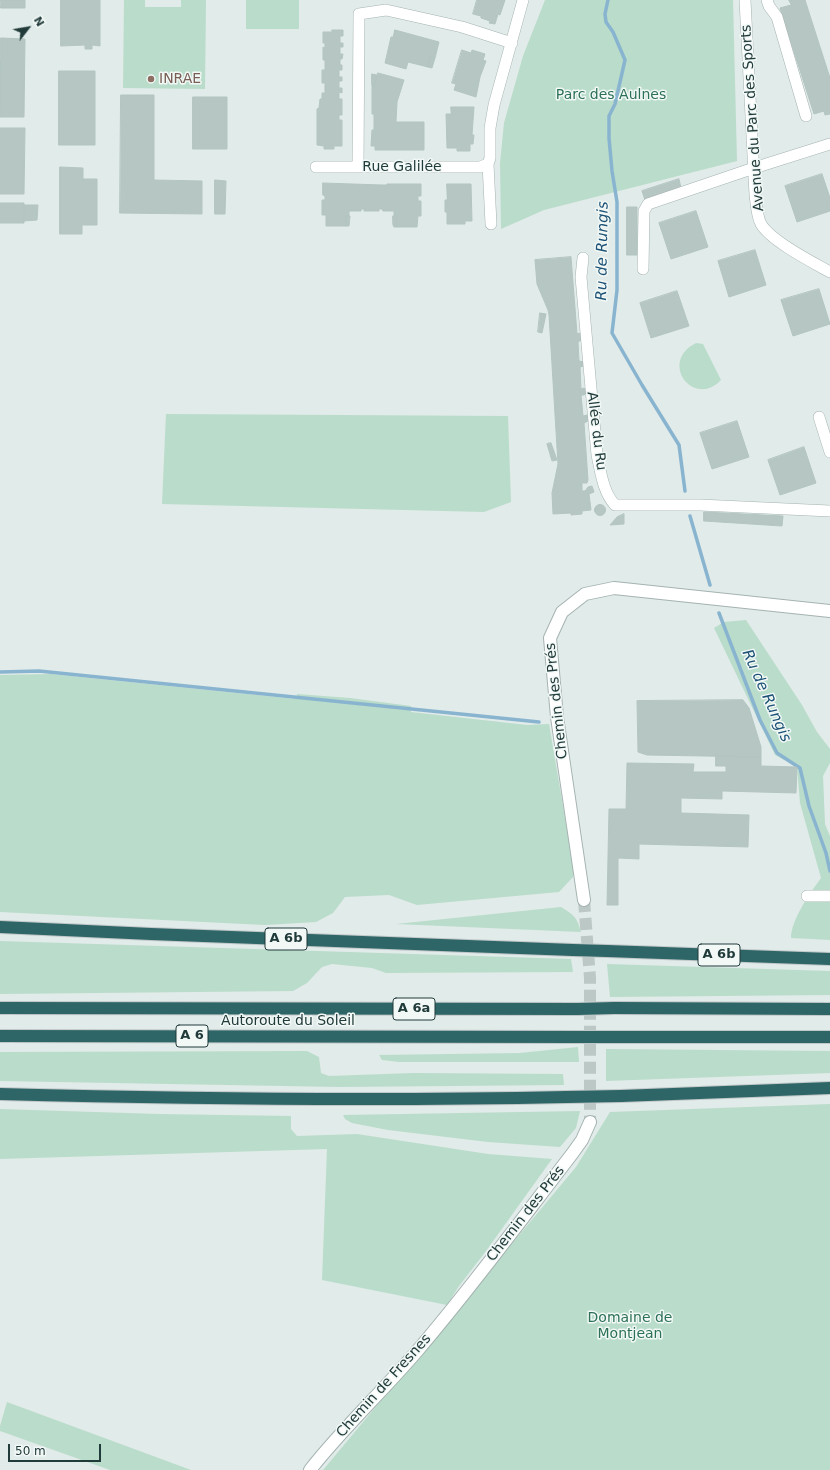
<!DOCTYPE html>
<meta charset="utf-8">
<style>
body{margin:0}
#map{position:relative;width:830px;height:1470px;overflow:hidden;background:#e1ebe9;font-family:"DejaVu Sans",sans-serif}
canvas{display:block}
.north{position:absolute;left:8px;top:8px;width:40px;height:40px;-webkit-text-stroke:3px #f1f8f6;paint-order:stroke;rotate:59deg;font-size:11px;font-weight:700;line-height:16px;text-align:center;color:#213b3a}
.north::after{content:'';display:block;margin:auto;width:14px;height:18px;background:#213b3a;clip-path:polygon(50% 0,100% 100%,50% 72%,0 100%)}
.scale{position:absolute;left:8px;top:1444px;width:93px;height:18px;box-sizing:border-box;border:2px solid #213b3a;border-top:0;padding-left:5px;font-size:12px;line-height:14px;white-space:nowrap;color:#213b3a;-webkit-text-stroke:3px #f1f8f6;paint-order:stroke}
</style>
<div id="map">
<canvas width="830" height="1470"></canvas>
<div class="north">N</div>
<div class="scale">50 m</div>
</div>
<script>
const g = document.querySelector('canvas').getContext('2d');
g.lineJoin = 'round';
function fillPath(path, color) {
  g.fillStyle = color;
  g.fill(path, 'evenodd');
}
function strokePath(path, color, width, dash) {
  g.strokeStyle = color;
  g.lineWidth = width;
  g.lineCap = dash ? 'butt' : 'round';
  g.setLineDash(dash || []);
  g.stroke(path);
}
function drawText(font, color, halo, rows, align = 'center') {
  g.font = font + ' "DejaVu Sans",sans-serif';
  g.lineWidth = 3;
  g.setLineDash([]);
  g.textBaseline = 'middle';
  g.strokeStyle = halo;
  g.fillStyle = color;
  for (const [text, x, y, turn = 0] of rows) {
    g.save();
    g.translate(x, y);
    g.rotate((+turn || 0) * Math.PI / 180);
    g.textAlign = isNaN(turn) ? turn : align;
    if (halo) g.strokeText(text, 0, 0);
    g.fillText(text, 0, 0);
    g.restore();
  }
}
fillPath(new Path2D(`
 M124 0H145V7H181V0H206L205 89 123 88Z
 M246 0H299V29H246Z
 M545 0H733L737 161 544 210 501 229 500 163 504 123 523 56Z
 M696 343 703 344 721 380C694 409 658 362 696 343Z
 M166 414 508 416 511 502 484 512 162 504Z
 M746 620 802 705 817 732 830 749V763L823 776 825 824 830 836V940L791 938C791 920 810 893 821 878L800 803 797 767 775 755 714 628 724 622Z
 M51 674 296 699 297 694 350 698 411 706V712L527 725 549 724 574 871 573 877 559 892 417 905 389 895 345 897 333 913 316 922 265 925 0 912V675Z
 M561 907C574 915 577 917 581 932L396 924Z
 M0 941 571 959 573 972 386 973 372 968 332 964 322 967 307 983 293 991 0 994Z
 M607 964 830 971V995L610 997Z
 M578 1047 579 1062H399L382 1060 379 1055 520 1053Z
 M606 1049 830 1051V1073L606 1081Z
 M307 1051 319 1057 321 1073 329 1076 413 1073 563 1074 564 1085 340 1087 0 1081V1052Z
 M830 1104V1470H323L576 1167 610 1112Z
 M0 1109 159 1114 291 1116V1129L297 1136 357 1134 488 1154 552 1159 486 1251 459 1286 447 1305 322 1280 327 1149 0 1159Z
 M580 1111 576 1128 560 1147 488 1142 388 1130 352 1123 345 1119 343 1115Z
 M7 1402 191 1470H110L0 1431V1426Z`), '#badccb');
strokePath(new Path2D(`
 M608 0 605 14 606 22 613 32 625 60 615 104 609 116V138L612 171 617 202V290L612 333 642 385 679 445 685 491
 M690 516 710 585
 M719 613 760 720 777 753 800 768 809 806 826 853 830 871
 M0 672 39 671 539 722`), '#89b4d0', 3.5);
const building = new Path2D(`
 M0 0H25V8H1Z
 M61 0H100V46L92 45V49H85V45L61 46Z
 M477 0H505L500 15 498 14 495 24 489 23 490 21 481 18V16L473 14Z
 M789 0H805L830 78V114L825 115 824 111 814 114 780 8 791 5Z
 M332 30H343V36H340V43H343V47H340V54H343L342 59H340V65H342V70H339V77H342V81H339V88H342V93L339 92V99H342V115H339V120H342V146H334V149H324V146L317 145V109L319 108 320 99H322V93H325V83H322V70H325V60H323V47L325 48V43H323V32H332Z
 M395 30 439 42 435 58 430 57 428 67 408 62 406 69 385 63 391 37H393Z
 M1 38 25 39 24 117H1Z
 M462 50 471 53 472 50 485 54 483 60 486 61 480 77 476 97 454 90 456 84 452 83Z
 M430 57 435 58 432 68 428 67Z
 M0 61H1L0 117Z
 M59 71H95V145H59Z
 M378 73 404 80 397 102 396 122H424V150H375V146H371L372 130H374V114H372V85L374 86Z
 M372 74 377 75 374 86 372 85Z
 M121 95H154V180L202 181V214L120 213Z
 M193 97H227V149H193Z
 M451 107H474L472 135H474L473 144H470V151H457V148H447L446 114H451Z
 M0 128H25L24 194H0Z
 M60 167 83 168V179H97V225H82V234H60Z
 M822 174 830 198V211L797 222 785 186Z
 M679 179 681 188 645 200 642 191Z
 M215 180 226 181 225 214H215Z
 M323 183 382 185H387V184H421V196H418V201H421V216H418L417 227H397V216H394V211H383L382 209H379V211H364V209H361V211H349V216H346V226H326V215H322V200H325V196L323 195Z
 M447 184H471L472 221H465V224H447V212H445V200H447Z
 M0 203H24V223H0Z
 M24 205H38L37 220 24 221Z
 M627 207H637V255H627Z
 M696 211 708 247 671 259 659 223Z
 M346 216H350L349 226H346Z
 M393 216H397V227H394L393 225Z
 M755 250 766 285 729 297 718 261Z
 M571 257 577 334 580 333 582 336 581 340 578 342 579 361 584 362V366L580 367 581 389 584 388 586 390V393L584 395H581L583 416 587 415 588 421 584 423 588 480 587 483H582V491H585L588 487 592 486 594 492 589 494 591 510 582 511V514L571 515V513L553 514 552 493 558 464 549 315 548 310 537 284 535 260Z
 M819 289 830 324 793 336 781 300Z
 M677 291 689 326 651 338 640 303Z
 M540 313 546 314 542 333 538 332Z
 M737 421 749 457 712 469 700 433Z
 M551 443 557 460 552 461 547 444Z
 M804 447 816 483 780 495 768 460Z
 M594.5 510a5.5 5.5 0 1 1 11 0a5.5 5.5 0 1 1-11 0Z
 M704 512 783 516 782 526 704 521Z
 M624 514V524L610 525 617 517Z
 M743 700 749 708 761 747V757L647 755 638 752 637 701Z
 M716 756 761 757V766L797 767 796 793 722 791V799L681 798V813L749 815 748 847 639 844V859L618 858V905H607L609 809H626L627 763 694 764 693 772H726V766H716Z`);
fillPath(building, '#b6c6c3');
strokePath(building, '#b3c5c1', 1);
strokePath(new Path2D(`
 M584 900 590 978V1122`), '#bbc8c6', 12, [12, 6]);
const minor = new Path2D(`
 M745 0C748 52 750 103 753 155 754 170 754 211 761 224 771 241 812 262 830 272
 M767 0 769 6 777 17 806 116
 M316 167H480L488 164
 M358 167 359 14 386 10 462 27 512 43
 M491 224 488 164 490 158V128L494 105 523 0
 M583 258 581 277 597 455C601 473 603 492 615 505H700L830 511
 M643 269 644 211 648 204 754 168 830 144
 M819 417 830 452
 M807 896H830`);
const tertiary = new Path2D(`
 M584 900 557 717 550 638 562 612 585 594 614 588 830 611
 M310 1470C343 1428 383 1391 418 1350 472 1287 521 1220 572 1154L582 1140 590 1122`);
const motorway = new Path2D(`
 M0 927 151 934 573 950
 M607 951 830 959
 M0 1008 578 1009
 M614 1008 830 1009
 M0 1036 578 1037
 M617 1037H830
 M0 1094C189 1099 378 1101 567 1097
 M621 1096 830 1088`);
strokePath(minor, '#a4b3b1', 12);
strokePath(tertiary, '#a4b3b1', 14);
strokePath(motorway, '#c1c8c8', 14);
strokePath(minor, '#fff', 11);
strokePath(tertiary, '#fff', 12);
strokePath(motorway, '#2e6567', 12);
const motorwayBridge = new Path2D(`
 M573 950 607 951
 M578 1009 614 1008
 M578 1037H617
 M567 1097 621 1096`);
strokePath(motorwayBridge, '#c1c8c8', 14, []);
strokePath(motorwayBridge, '#2e6567', 12);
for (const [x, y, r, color] of [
 [151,79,4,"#8d6e63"]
]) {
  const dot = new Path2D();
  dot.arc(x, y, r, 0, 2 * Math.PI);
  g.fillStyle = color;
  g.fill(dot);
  strokePath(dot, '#f1f8f6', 1.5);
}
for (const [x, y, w] of [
 [286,939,42],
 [719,955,42],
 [414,1009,42],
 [192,1036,32]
]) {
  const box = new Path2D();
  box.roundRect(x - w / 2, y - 11, w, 22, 3);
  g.fillStyle = '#f1f8f6';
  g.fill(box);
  strokePath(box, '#213b3a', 1);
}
drawText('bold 13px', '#213b3a', null, [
 ["A 6b",286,939],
 ["A 6b",719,955],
 ["A 6a",414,1009],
 ["A 6",192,1036]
]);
drawText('14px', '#785e54', '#f1f8f6', [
 ["INRAE",159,79]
], 'left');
drawText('14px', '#2c7157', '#f1f8f6', [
 ["Parc des Aulnes",611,95],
 ["Domaine de",630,1318],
 ["Montjean",630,1334]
]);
drawText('14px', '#213b3a', '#f1f8f6', [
 ["Avenue du Parc des Sports",753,118,-94],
 ["Rue Galilée",402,167],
 ["Allée du Ru",596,431,83],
 ["Chemin des Prés",557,701,-96],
 ["Autoroute du Soleil",288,1021],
 ["Chemin des Prés",526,1214,-52],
 ["Chemin de Fresnes",384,1386,-48]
]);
drawText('italic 15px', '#1d5276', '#f1f8f6', [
 ["Ru de Rungis",603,251,-89],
 ["Ru de Rungis",766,696,66]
]);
</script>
